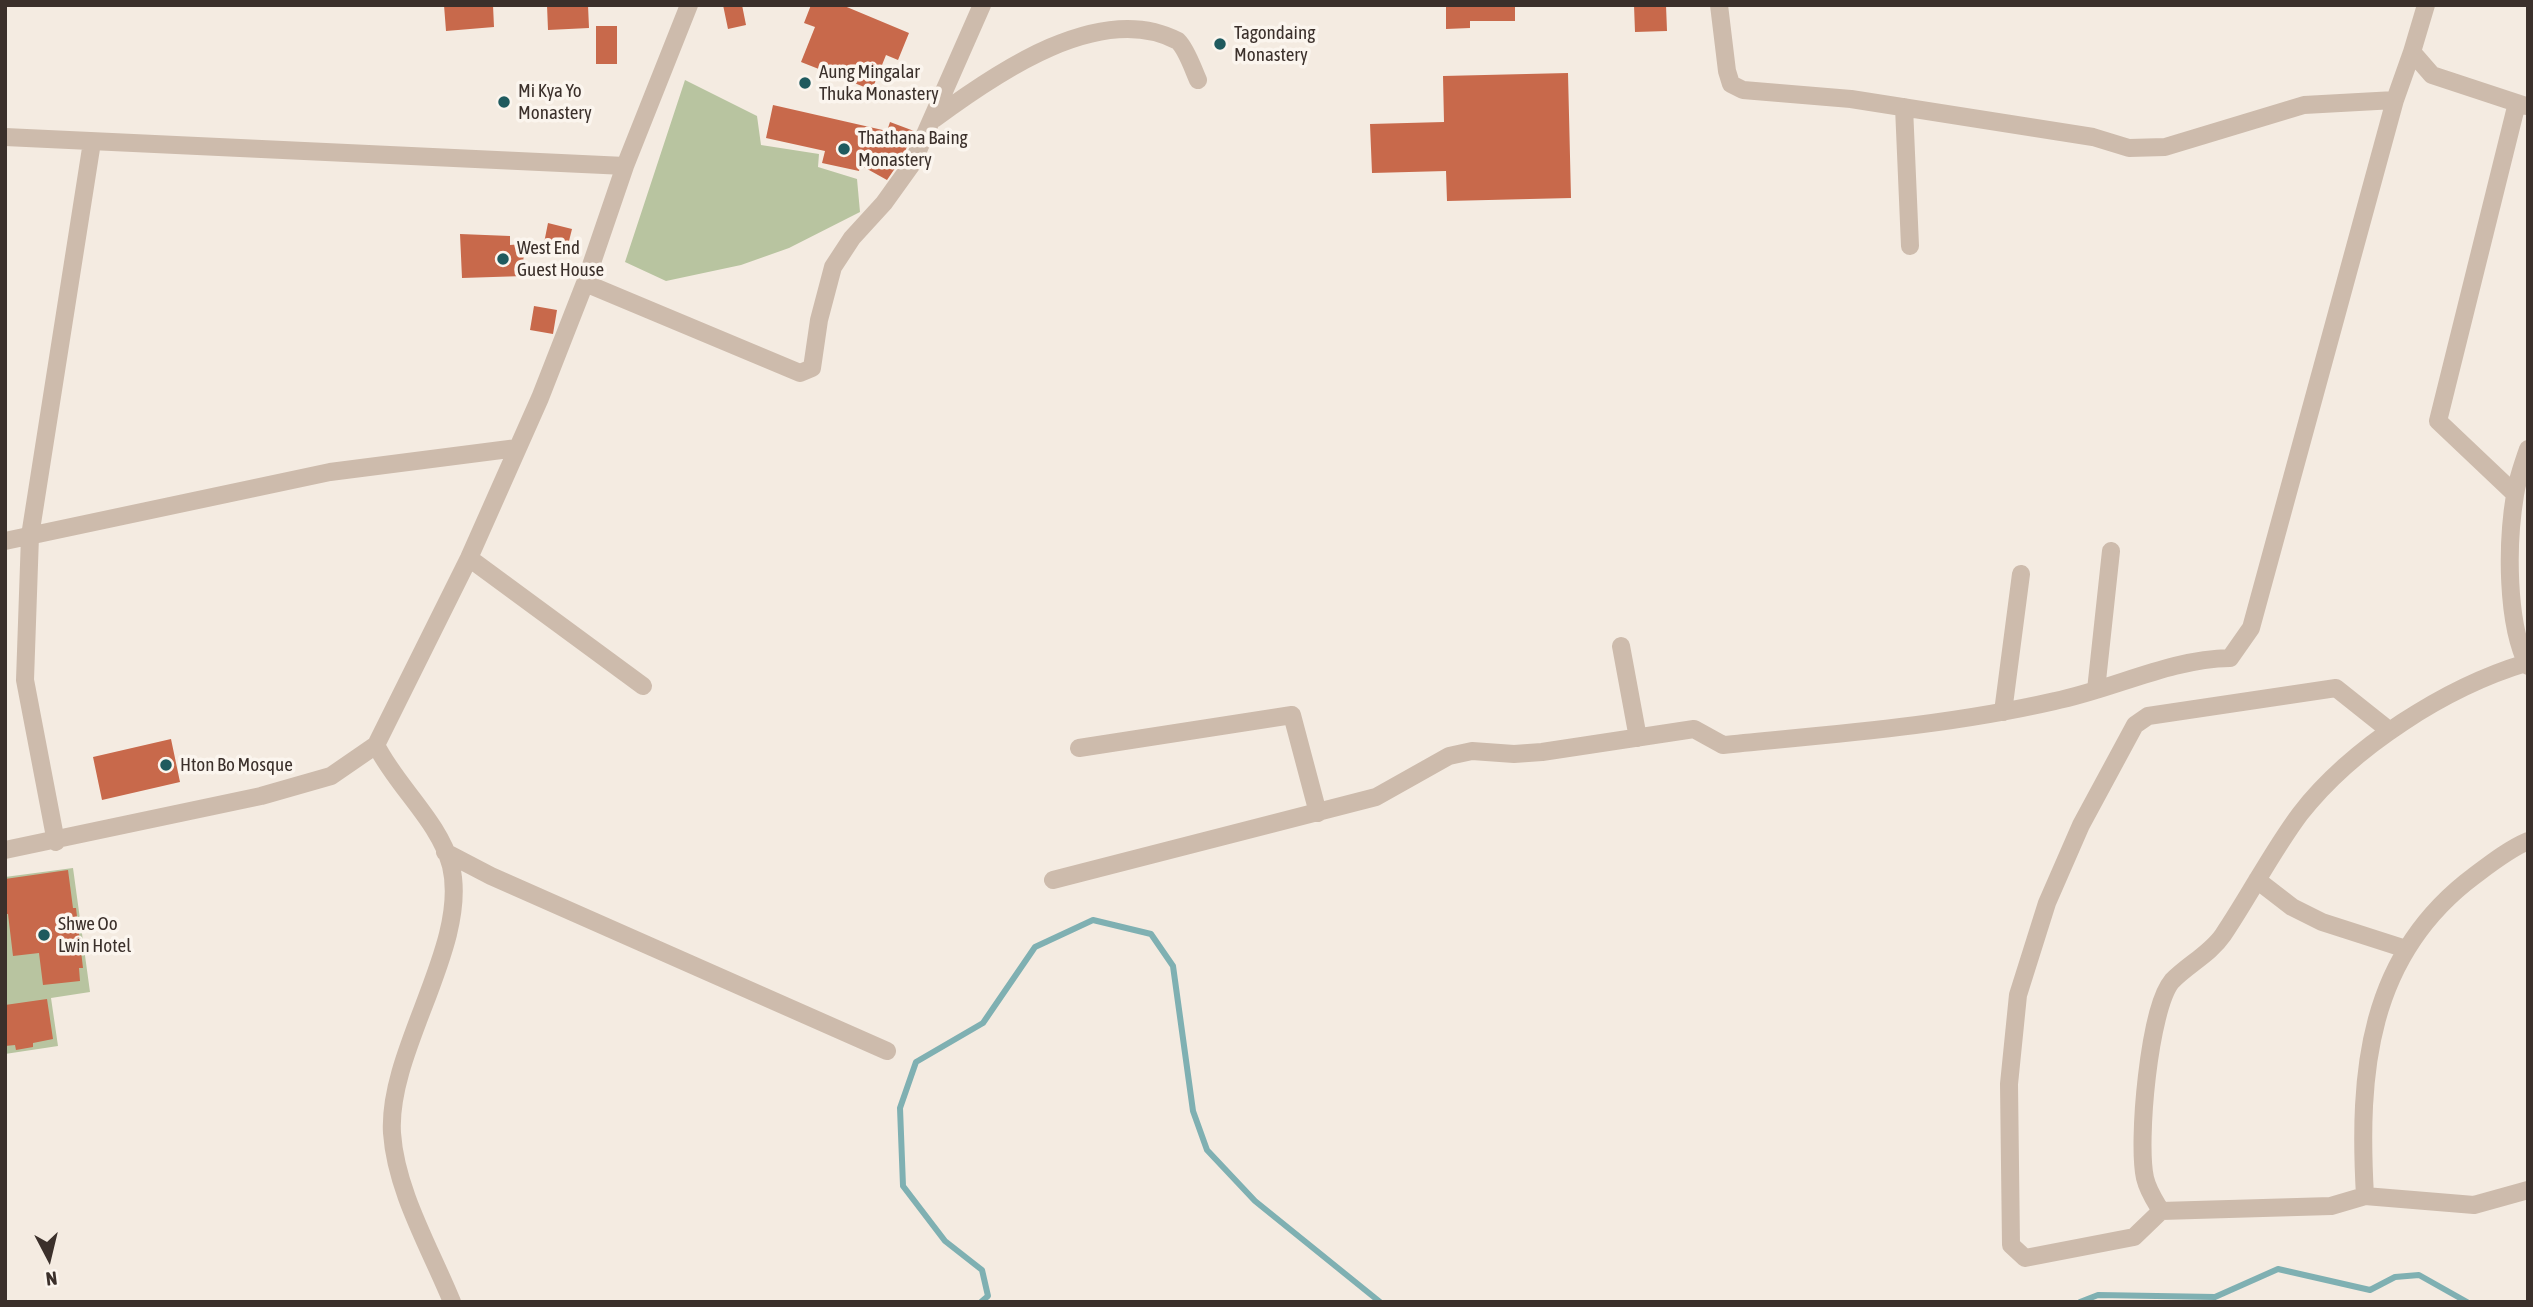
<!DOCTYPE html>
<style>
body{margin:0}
#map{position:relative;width:2533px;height:1307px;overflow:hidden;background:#f4ebe1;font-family:"Asap Condensed",sans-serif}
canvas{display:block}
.frame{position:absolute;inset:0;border:7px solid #3b302b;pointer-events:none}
.north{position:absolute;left:14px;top:1223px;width:70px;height:70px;-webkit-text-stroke:5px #fbf5ee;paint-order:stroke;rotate:173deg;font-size:19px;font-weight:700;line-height:28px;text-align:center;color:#3b302b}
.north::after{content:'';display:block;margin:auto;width:24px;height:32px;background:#3b302b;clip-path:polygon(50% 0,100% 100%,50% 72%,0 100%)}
</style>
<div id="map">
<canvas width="2533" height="1307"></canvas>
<div class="frame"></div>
<div class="north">N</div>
</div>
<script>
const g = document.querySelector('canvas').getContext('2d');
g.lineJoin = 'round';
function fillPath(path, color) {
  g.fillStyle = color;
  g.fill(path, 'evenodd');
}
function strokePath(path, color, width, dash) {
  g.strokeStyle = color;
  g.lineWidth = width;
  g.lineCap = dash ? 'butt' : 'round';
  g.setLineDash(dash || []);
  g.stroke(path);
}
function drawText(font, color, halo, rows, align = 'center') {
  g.font = font + ' "Asap Condensed",sans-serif';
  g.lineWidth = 7;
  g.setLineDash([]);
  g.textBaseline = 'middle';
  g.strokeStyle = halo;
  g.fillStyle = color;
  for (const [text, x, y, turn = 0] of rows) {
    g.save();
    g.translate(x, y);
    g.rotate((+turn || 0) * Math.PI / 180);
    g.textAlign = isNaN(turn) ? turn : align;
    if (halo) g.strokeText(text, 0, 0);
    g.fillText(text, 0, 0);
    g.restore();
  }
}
fillPath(new Path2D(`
 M685 80 757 116 761 145 819 154 818 167 857 179 860 212 789 248 741 265 666 281 625 262Z
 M73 868 90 992 51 998 58 1046 5 1054V877Z`), '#b8c4a0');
strokePath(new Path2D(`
 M981 1302 988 1296 982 1270 945 1241 903 1186 900 1108 916 1062 983 1023 1035 947 1093 920 1151 934 1173 966 1193 1111 1207 1150 1255 1201 1380 1302
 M2080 1302 2098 1295 2215 1297 2278 1269 2370 1290 2395 1277 2419 1275 2467 1302`), '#7fb0b2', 6);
fillPath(new Path2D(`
 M444 5H493L494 27 446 31Z
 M547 5H588L589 28 548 30Z
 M723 5H742L746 25 728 29Z
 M811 5H842L909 33 898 60 886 55 872 90 801 62 815 27 804 23Z
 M1446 5H1515V21H1470V28L1446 29Z
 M1634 5H1666L1667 31 1635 32Z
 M596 26H617V64H596Z
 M1568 73 1571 198 1447 201 1446 171 1372 173 1370 124 1444 122 1443 76Z
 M773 105 887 131 890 122 914 131 902 158 887 180 860 165 859 171 822 163 825 151 766 138Z
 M548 223 572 229 566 253 543 248Z
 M460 234 510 236V245L523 244 524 276 462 278Z
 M534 306 557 310 553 334 530 330Z
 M171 739 180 782 102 800 93 757Z
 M68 870 73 908H76L83 968H79L80 981 43 985 39 953 13 956 8 914H5V879Z
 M47 999 53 1039 33 1043V1047L16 1050 15 1045 5 1046V1005Z`), '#c8694b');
strokePath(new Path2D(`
 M1719 5 1727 71 1731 84 1743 90 1851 99 2093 137 2129 148 2165 147 2304 105 2395 100 2412 52
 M2426 5 2412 52 2432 75 2526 106
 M1904 107 1910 246
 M934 119C996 73 1101 0 1178 41 1187 50 1193 69 1198 80
 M5 137 625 166
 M585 283 800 373 812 368 819 320 833 267 852 238 884 203 912 164 982 5
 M2528 449C2523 464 2517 480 2515 495 2507 543 2506 623 2528 666
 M2515 494 2438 421 2517 103
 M5 541 330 472 517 448
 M469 558 643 686
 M1621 646 1638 738
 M2096 690 2111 551
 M2003 712 2021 574
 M2390 731 2336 688 2148 716 2135 725 2081 825 2047 903 2018 995 2009 1084 2011 1245 2025 1258 2134 1237 2161 1211 2331 1206 2365 1196 2474 1205 2528 1190
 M1079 748 1292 715 1318 813
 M56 842 25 680 30 536 92 142
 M5 850 261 796 331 776 376 745
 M445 852 491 876 887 1051
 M1053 880 1376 797 1449 756 1472 751 1514 754 1542 752 1694 729 1723 745C1834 734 1946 726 2055 701 2114 689 2170 659 2230 658L2251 628 2395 100
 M2257 880 2292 907 2322 922 2406 949
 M2365 1196C2358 1073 2367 956 2474 876 2490 864 2509 849 2528 841
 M2161 1211C2155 1201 2148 1191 2145 1178 2137 1143 2149 1008 2172 981 2187 965 2210 954 2223 935 2250 895 2271 853 2300 814 2352 747 2446 687 2526 663
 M452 1302C430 1248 396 1191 392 1133 387 1050 470 945 451 866 439 821 397 787 376 745L469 558 540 398 585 283 625 166 689 5`), '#cdbbac', 18);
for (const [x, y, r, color] of [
 [1220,44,7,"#1f5a5e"],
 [805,83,7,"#1f5a5e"],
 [504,102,7,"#1f5a5e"],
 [844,149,7,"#1f5a5e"],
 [503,259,7,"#1f5a5e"],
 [166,765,7,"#1f5a5e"],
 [44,935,7,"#1f5a5e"]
]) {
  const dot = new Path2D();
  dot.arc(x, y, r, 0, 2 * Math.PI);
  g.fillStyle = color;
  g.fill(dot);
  strokePath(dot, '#fbf5ee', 2.5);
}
drawText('19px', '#3b302b', '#fbf5ee', [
 ["Tagondaing",1234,33],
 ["Monastery",1234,55],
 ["Aung Mingalar",819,72],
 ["Thuka Monastery",819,94],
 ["Mi Kya Yo",518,91],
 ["Monastery",518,113],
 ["Thathana Baing",858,138],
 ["Monastery",858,160],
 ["West End",517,248],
 ["Guest House",517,270],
 ["Hton Bo Mosque",180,765],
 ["Shwe Oo",58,924],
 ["Lwin Hotel",58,946]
], 'left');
</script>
